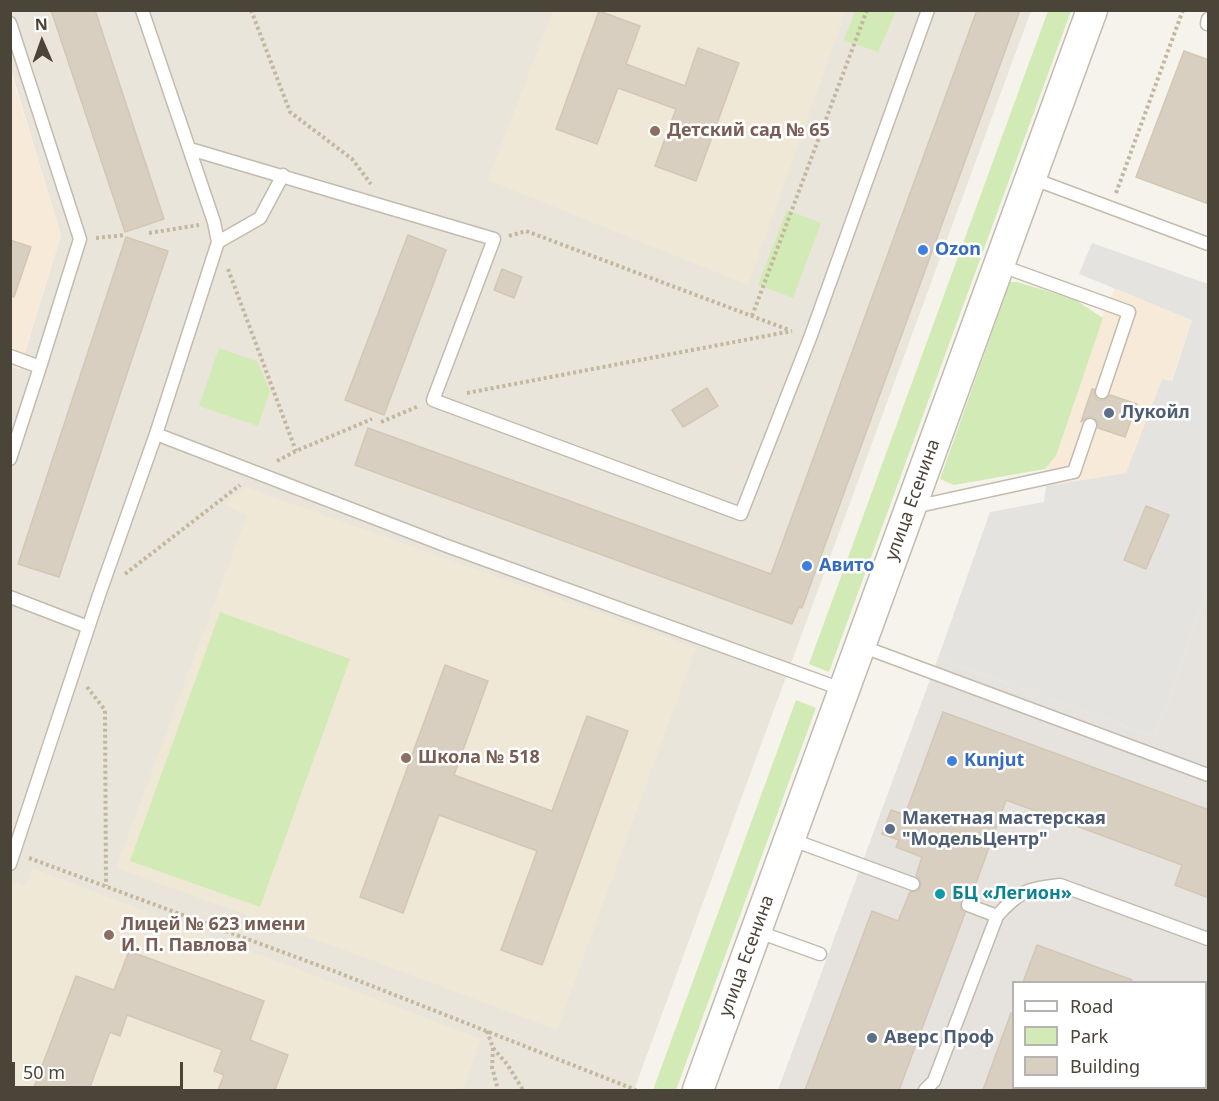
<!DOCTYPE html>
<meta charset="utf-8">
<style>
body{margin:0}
#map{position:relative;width:1219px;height:1101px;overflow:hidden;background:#f6f3ec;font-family:"Noto Sans",sans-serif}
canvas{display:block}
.frame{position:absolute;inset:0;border:12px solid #4b4439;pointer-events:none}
.legend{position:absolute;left:1012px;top:981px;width:195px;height:108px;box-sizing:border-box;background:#fff;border:2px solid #b7b4b0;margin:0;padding:8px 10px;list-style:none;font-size:18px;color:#4b4439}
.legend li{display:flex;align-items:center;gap:12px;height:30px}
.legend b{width:30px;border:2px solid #b7b4b0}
.north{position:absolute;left:12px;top:12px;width:60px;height:60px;-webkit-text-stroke:4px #fff;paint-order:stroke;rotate:358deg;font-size:16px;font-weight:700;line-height:24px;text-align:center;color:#4b4439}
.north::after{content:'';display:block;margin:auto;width:21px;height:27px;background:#4b4439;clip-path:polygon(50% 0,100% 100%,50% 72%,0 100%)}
.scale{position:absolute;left:12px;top:1062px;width:171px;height:27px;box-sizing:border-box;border:3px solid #4b4439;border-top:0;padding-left:8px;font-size:18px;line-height:21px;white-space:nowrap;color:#4b4439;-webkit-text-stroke:4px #fff;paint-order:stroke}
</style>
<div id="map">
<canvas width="1219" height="1101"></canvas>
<div class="frame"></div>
<ul class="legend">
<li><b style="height:8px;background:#fff"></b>Road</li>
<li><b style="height:16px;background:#d2eab5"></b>Park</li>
<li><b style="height:16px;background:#d8cfc1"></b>Building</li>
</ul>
<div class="north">N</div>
<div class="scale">50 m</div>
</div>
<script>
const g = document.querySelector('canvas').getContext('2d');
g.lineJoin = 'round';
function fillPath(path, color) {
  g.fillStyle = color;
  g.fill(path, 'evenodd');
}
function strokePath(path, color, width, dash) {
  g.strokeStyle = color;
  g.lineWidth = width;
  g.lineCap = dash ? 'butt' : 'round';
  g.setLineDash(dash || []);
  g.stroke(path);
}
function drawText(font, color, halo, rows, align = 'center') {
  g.font = font + ' "Noto Sans",sans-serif';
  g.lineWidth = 5;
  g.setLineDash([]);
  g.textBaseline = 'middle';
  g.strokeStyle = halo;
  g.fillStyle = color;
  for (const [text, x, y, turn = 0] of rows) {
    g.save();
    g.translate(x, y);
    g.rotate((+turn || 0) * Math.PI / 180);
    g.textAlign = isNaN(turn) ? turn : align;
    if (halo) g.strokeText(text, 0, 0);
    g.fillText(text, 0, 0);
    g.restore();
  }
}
fillPath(new Path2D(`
 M10 11H1031L634 1090H11V366L20 369 61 235 11 70Z`), '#eae5da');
fillPath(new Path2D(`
 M10 70 61 235 19 370 10 366Z
 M1115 289 1192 319 1171 382 1162 379 1126 473 1046 486 1045 469 1056 456 1107 304Z`), '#f7ead8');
fillPath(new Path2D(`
 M1208 589V1090H778L938 658 1155 737ZM1014 982H1206V1088H1014Z`), '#e6e2dd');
fillPath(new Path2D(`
 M553 11H846L748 285 488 180Z
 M245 487 696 648 557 1030 347 951 116 868 247 515 224 504Z
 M32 868 481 1039 463 1090H11V881L25 886Z`), '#efe8d6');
fillPath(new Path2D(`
 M855 11H896L878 52 844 40Z
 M1048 11H1071L829 672 809 664Z
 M787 210 821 223 793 298 758 285Z
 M1010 282H1017L1074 299 1103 318 1056 456 1045 469 954 485 940 479Z
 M219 348 257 361 270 391 258 426 199 406Z
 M220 612 350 659 260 907 130 861Z
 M796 700 816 708 676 1090H653Z`), '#d2eab5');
fillPath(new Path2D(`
 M1092 243 1208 284V589L1155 737 938 658 990 512 1044 502 1046 486 1126 473 1162 379 1172 381 1192 320 1079 274Z`), '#e5e3e0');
const building = new Path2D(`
 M51 10H95L164 219 125 232Z
 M977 10H1020L802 608 799 607 792 624 355 465 368 428 771 574Z
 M599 11 640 26 626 64 685 86 698 48 739 63 696 181 655 166 676 109 618 88 597 144 556 129Z
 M1184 51 1209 60V204L1136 177Z
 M408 235 446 250 384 415 345 400Z
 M126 237 168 251 59 577 18 564Z
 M10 240 31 247 14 297 10 296Z
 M502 269 522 277 514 298 494 290Z
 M707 388 718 406 683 427 672 410Z
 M1092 389H1094L1095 397 1099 400H1104L1110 395 1137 404 1125 437 1098 428V423L1093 417H1088L1081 422Z
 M1146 506 1169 515 1146 569 1124 560Z
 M445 665 488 681 454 775 552 811 587 716 628 731 542 965 501 950 537 851 439 815 403 913 360 897Z
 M943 712 1209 810V898L1175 885 1182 865 1006 800 971 897 963 898 960 903 961 910 965 913 899 1090H805L872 911 898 921 910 892 918 891 921 886 920 879 916 876 922 857 896 847 899 840 882 834 891 810 905 815Z
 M1037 945 1132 980 1131 982H1023Z
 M129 951 264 1001 250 1040 288 1055 275 1090H218L224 1075 214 1071 222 1050 127 1015 120 1036 110 1032 89 1090H33L76 976 114 990Z
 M1011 1013 1014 1014V1090H983Z`);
fillPath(building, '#d8cfc1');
strokePath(building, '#d3c7b4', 1.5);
const service = new Path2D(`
 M142 10 214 222 218 242 156 434
 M1208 19 1207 24H1208
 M10 23 80 239 40 367 10 356
 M190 149 494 239 433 400 741 514 810 338 928 10
 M1031 178 1208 244
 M218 242 260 218 283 175
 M999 265 1129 312 1102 392
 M10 459 40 367
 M914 507 1074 472 1090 425
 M10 597 88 627
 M861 646 1208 775
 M790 839 913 884
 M10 864 99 595 156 434 447 546 844 690
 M997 916C1018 892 1028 888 1060 885L1208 939
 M756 931 820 954
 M925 1090 934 1081 997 916 968 905`);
const tertiary = new Path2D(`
 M698 1090 1092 10`);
strokePath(service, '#c2bbae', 15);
strokePath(tertiary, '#c2bbae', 33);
strokePath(new Path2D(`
 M251 10 290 112 352 159 371 184
 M1116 193 1183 10
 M149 233 199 225
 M509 236 526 231 789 330
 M96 238 125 235
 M228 269 296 451
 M752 316 867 10
 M467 393 792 331
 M381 422 419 406
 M277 461 296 451 372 419
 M125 574 240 485
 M87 687 105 710 106 886
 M29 858 339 973 636 1090
 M487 1031 493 1048 507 1064 523 1090
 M493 1048 492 1067 498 1090`), '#c4b79f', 4, [3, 3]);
strokePath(service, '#fff', 12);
strokePath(tertiary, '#fff', 30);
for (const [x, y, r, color] of [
 [655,131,6,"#8d6e63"],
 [923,250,6,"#3f7fe0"],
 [1109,413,6,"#5c6f8a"],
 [807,566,6,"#3f7fe0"],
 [406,758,6,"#8d6e63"],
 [952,761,6,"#3f7fe0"],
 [890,829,6,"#5c6f8a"],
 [940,894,6,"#0f9aa8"],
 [109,935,6,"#8d6e63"],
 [872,1038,6,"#5c6f8a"]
]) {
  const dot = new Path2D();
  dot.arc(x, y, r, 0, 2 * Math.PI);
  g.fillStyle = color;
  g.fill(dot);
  strokePath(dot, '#fff', 2);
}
drawText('bold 18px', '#785e54', '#fff', [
 ["Детский сад № 65",667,131],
 ["Школа № 518",418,758],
 ["Лицей № 623 имени",121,925],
 ["И. П. Павлова",121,946]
], 'left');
drawText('bold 18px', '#366cbe', '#fff', [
 ["Ozon",935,250],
 ["Авито",819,566],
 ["Kunjut",964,761]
], 'left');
drawText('bold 18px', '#4e5e75', '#fff', [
 ["Лукойл",1121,413],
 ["Макетная мастерская",902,819],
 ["\"МодельЦентр\"",902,840],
 ["Аверс Проф",884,1038]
], 'left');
drawText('18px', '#4b4439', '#fff', [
 ["улица Есенина",913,500,-70],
 ["улица Есенина",747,956,-70]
]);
drawText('bold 18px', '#0d838f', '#fff', [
 ["БЦ «Легион»",952,894]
], 'left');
</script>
